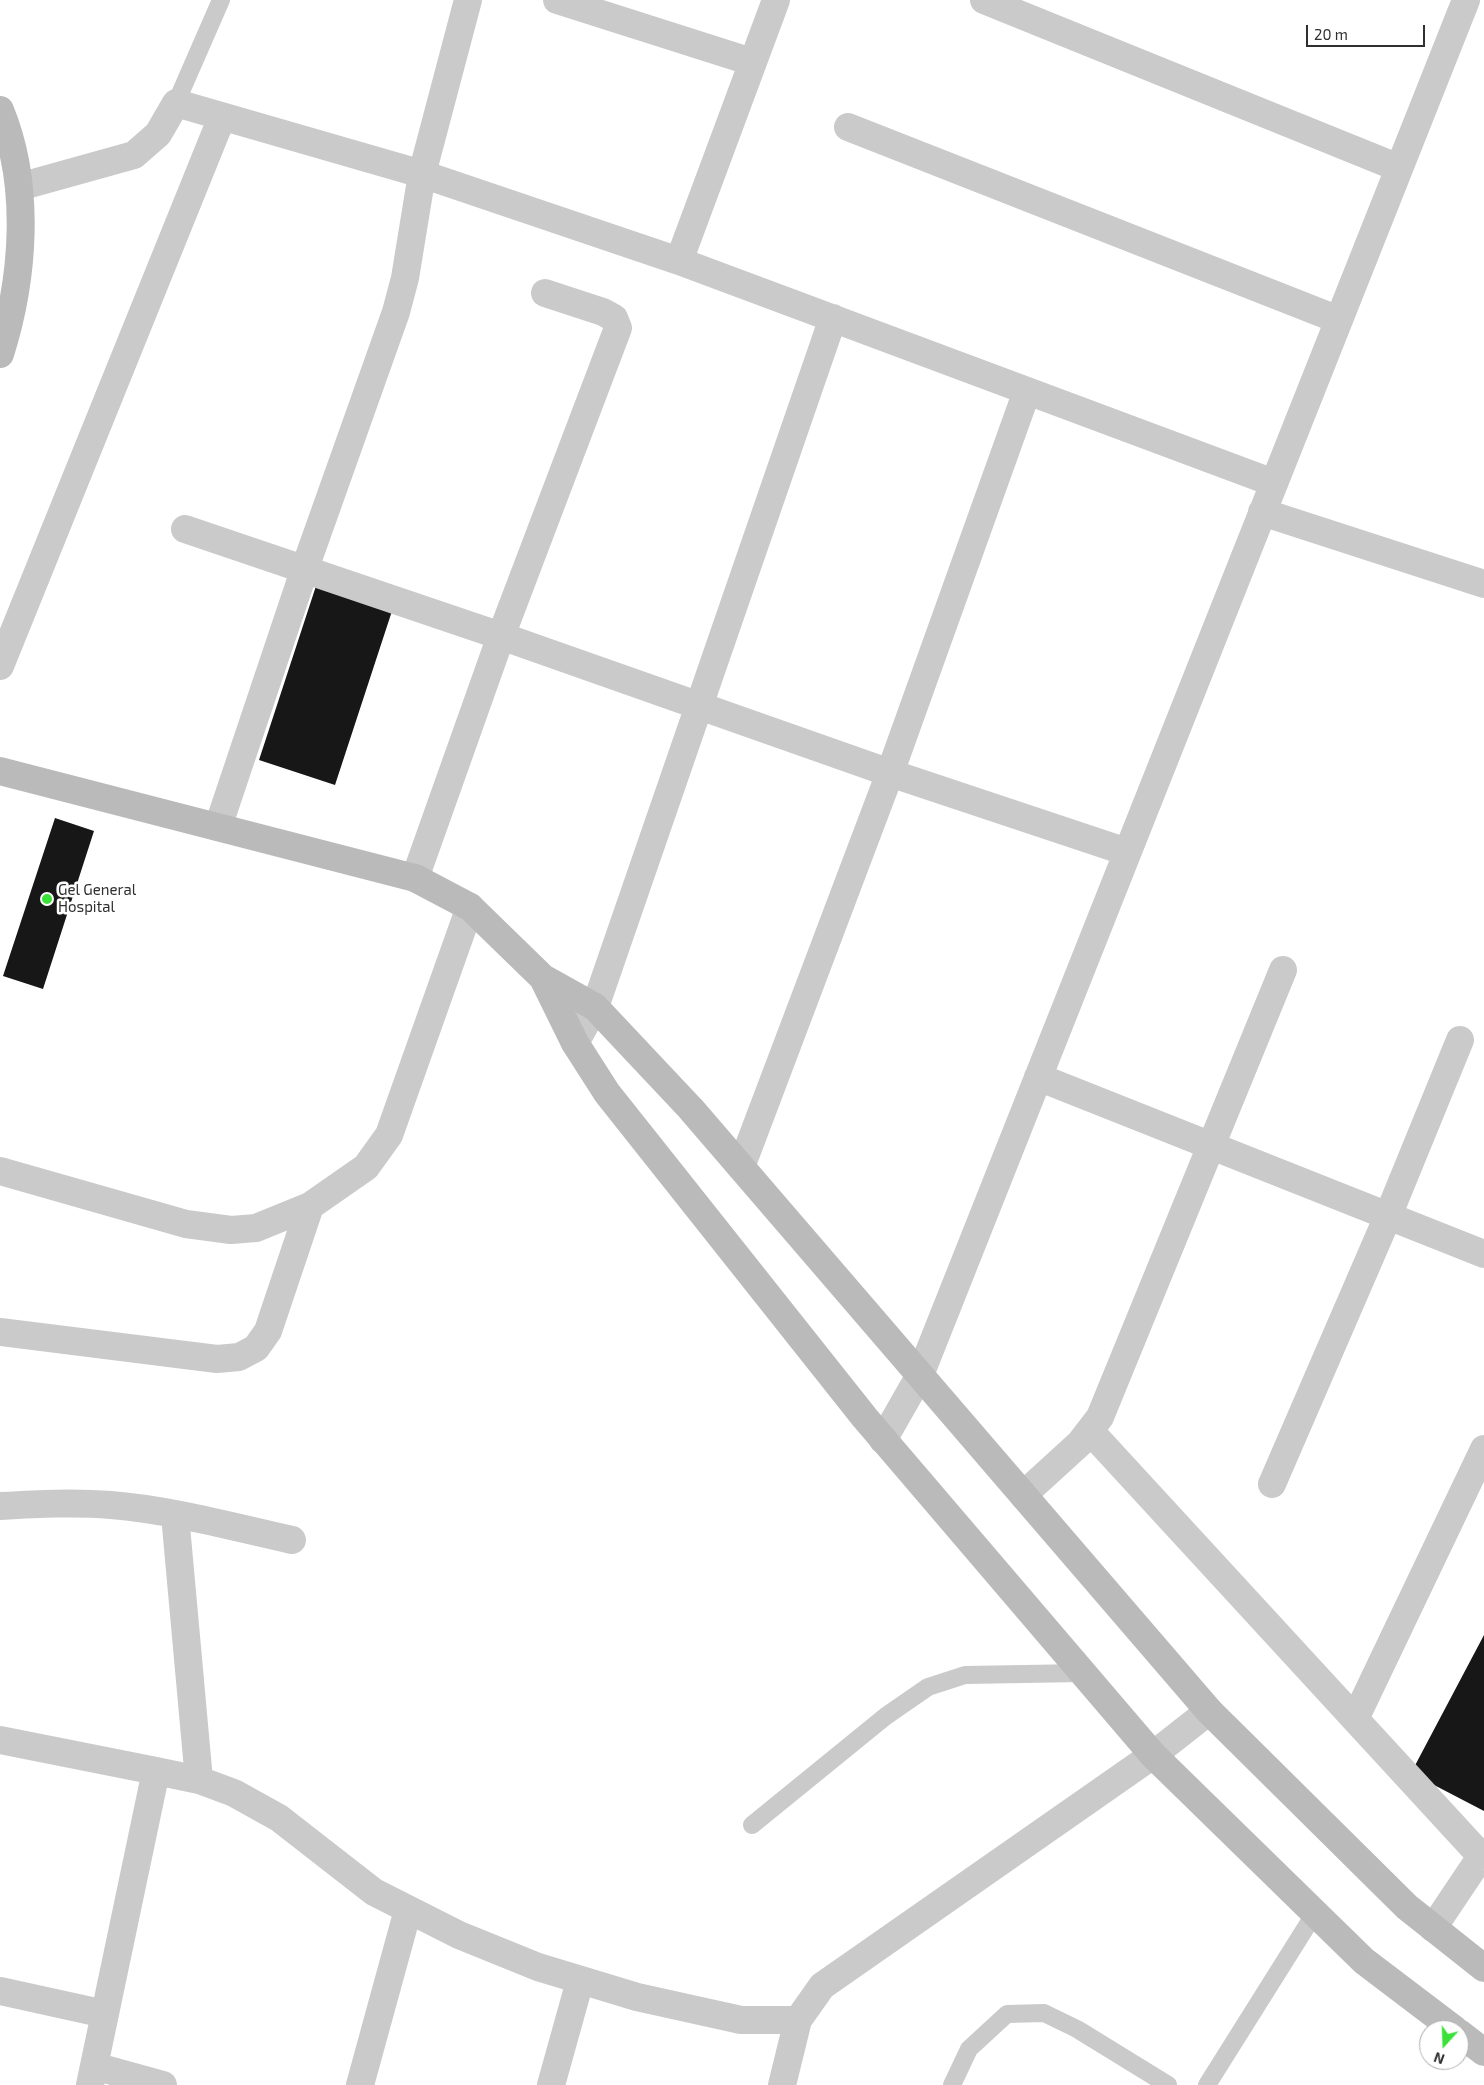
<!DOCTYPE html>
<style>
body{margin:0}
#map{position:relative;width:1484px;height:2085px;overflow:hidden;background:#fff;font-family:"Exo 2",sans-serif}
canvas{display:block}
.north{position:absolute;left:1419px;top:2020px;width:50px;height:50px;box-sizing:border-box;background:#fff;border:1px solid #acacac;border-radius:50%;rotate:200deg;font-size:14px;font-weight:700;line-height:20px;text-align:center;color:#303030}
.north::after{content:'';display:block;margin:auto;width:18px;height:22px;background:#39e138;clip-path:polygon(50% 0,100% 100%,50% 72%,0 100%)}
.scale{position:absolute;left:1306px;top:25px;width:119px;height:22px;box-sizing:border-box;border:2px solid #303030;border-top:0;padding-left:6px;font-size:15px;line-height:18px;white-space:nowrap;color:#303030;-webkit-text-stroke:4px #fff;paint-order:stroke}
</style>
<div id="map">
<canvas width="1484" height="2085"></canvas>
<div class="north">N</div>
<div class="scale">20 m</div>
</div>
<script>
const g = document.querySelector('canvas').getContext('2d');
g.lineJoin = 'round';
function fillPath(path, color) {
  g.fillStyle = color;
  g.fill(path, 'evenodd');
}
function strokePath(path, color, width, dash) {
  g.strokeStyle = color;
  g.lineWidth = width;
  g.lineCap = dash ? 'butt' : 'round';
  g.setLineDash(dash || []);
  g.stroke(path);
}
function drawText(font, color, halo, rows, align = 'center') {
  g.font = font + ' "Exo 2",sans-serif';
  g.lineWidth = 5;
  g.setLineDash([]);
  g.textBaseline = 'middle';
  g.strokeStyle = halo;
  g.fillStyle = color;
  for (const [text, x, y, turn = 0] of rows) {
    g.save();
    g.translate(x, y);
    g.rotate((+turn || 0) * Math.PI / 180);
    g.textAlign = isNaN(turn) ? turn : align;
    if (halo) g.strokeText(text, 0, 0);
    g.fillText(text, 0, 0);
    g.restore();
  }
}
fillPath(new Path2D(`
 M316 586 392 611 335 785 259 760Z
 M55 818 94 831 43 989 3 976Z
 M1484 1635V1811L1411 1773Z`), '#171717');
strokePath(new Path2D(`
 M176 103 221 0
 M752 1825 886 1716 928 1687 965 1675 1083 1673
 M952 2085 969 2049 1007 2014 1044 2013 1077 2029 1168 2085
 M1207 2085 1315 1913`), '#cacaca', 18);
strokePath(new Path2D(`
 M557 0 752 62
 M984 0 1399 168
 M848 127 1339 320
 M19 187 134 155 158 134 176 103 422 174 679 261 1274 483
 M679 261 776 0
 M1262 512 1484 584
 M185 529 501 636 890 773 1127 852
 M0 666 222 117
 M218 827 305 568 396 312 405 278 422 174 468 0
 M415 878 501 636 618 328 614 318 603 312 545 293
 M575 1043 595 1007 833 318
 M1038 1077 1484 1254
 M741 1167 890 773 1027 391
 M0 1171 186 1224 231 1230 256 1228 310 1206 366 1167 389 1135 470 907
 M0 1332 217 1359 239 1357 256 1348 268 1331 310 1206
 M1090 1431 1481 1856
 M883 1440 920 1375 1466 0
 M1272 1484 1388 1216 1460 1040
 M1023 1495 1080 1443 1100 1417 1283 970
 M0 1506C37 1504 74 1502 111 1505 172 1510 233 1527 292 1540
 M175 1515 199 1780
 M1355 1719 1484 1449
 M0 1740 156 1771 199 1780 234 1793 279 1818 374 1892 459 1935 538 1967 637 1997 741 2020H798
 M1433 1928 1484 1852
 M0 1991 105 2014
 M94 2066 163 2085
 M90 2085 156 1771
 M360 2085 408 1910
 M551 2085 580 1981
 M782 2085 798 2020 822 1986 1153 1755 1209 1711`), '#cacaca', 28);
strokePath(new Path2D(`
 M0 110C31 185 24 278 0 354
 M0 771 415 878 470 907 543 978 595 1007 691 1109 1209 1711 1407 1907 1484 1968
 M543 978 575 1043 607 1093 865 1418 1153 1755 1364 1961 1455 2030
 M1459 2033 1484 2052`), '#bababa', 28);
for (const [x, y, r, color] of [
 [47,899,6,"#39e138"]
]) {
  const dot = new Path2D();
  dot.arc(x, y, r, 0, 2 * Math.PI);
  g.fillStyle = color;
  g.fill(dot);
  strokePath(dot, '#fff', 2);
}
drawText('15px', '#303030', '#fff', [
 ["Gel General",58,890],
 ["Hospital",58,907]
], 'left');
</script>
